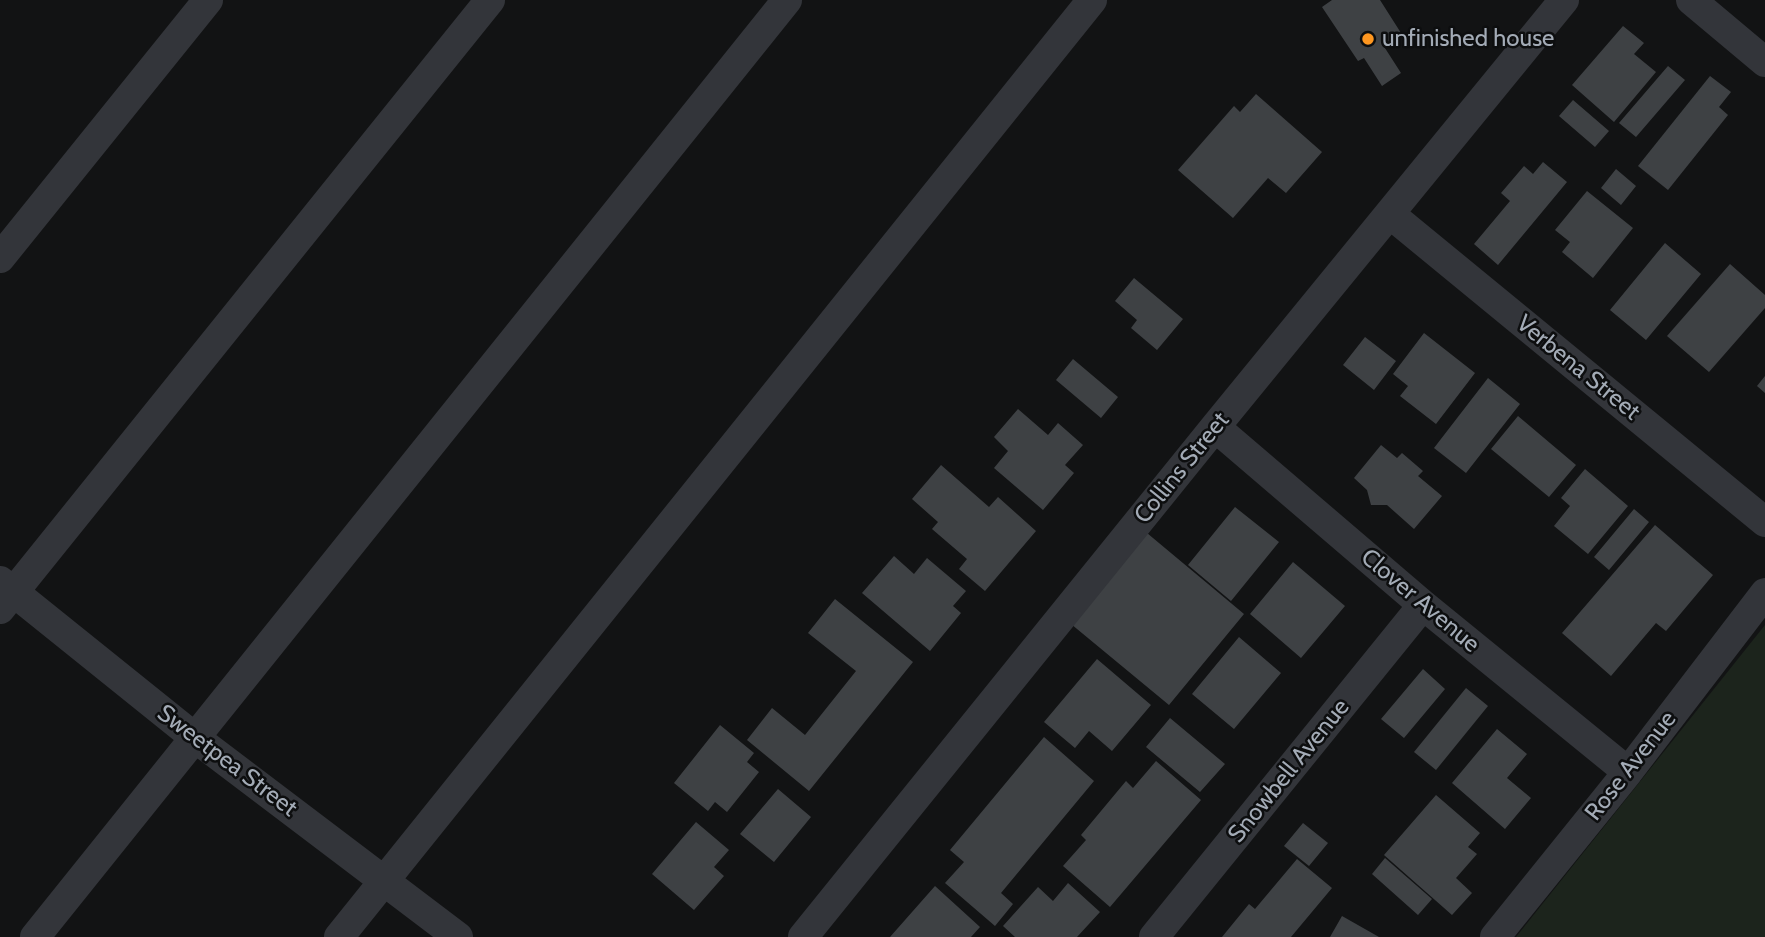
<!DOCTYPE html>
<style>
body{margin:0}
canvas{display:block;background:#121314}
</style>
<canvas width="1765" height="937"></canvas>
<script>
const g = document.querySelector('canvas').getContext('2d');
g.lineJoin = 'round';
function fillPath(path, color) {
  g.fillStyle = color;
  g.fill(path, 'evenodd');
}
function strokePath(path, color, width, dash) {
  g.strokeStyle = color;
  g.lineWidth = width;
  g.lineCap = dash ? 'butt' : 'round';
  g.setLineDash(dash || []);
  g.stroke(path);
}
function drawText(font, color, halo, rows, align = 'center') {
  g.font = font + ' Cabin,sans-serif';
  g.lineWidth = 5;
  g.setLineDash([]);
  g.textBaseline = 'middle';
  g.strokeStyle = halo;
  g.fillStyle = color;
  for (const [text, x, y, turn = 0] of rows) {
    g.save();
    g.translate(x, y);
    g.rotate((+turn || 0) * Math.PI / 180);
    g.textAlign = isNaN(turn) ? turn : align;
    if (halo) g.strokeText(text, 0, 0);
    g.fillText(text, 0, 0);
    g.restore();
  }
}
fillPath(new Path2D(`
 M1765 625V937H1516Z`), '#1c241c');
fillPath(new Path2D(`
 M1332 0H1380L1401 33 1383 45 1401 73 1382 86 1364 58 1358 61 1322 7Z
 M1623 26 1644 43 1634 54 1656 72 1614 122 1572 85Z
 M1668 66 1685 80 1636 137 1619 123Z
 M1710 76 1731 92 1719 107 1728 115 1668 190 1638 166Z
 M1256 94 1322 152 1286 193 1268 178 1233 218 1178 170 1234 106 1240 112Z
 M1573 100 1609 131 1595 147 1559 116Z
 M1543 162 1567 182 1498 265 1474 244 1510 201 1501 193 1524 166 1533 174Z
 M1616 169 1636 186 1621 205 1601 188Z
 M1587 191 1633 228 1593 278 1562 252 1570 242 1555 230Z
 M1665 243 1701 274 1646 340 1610 310Z
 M1730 264 1765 295V308L1709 372 1667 336Z
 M1134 278 1183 319 1157 350 1131 328 1137 320 1115 301Z
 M1424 333 1475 373 1436 424 1400 396 1408 386 1393 374Z
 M1365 337 1396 361 1374 390 1343 365Z
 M1073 359 1118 397 1101 418 1056 380Z
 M1765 376V393L1757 386Z
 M1488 378 1520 404 1466 473 1434 448Z
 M1018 409 1048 435 1058 423 1083 445 1065 465 1074 473 1043 510 994 468 1008 451 994 437Z
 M1518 416 1576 465 1549 497 1491 449Z
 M1381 445 1397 458 1402 453 1423 471 1418 476 1442 496 1414 529 1387 505H1371L1367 490 1354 478Z
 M941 465 989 507 998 497 1036 531 985 591 959 569 967 559 932 529 938 522 912 499Z
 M1585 469 1628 506 1588 554 1554 526 1570 506 1561 498Z
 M1235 507 1279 542 1231 601 1188 565Z
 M1634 509 1649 522 1609 570 1594 557Z
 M1655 525 1713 575 1666 631 1656 623 1611 676 1562 633Z
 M1147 533 1244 614 1169 705 1071 624Z
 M894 556 914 574 927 558 966 591 953 606 961 613 930 651 862 593Z
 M1293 562 1345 606 1301 658 1250 614Z
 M835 599 913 662 809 791 747 740 772 708 805 735 856 671 808 633Z
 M1239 637 1281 673 1234 729 1192 694Z
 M1097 659 1151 705 1112 751 1089 731 1075 748 1044 722Z
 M1423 669 1445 689 1404 738 1381 719Z
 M1466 688 1488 706 1436 770 1414 752Z
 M1170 718 1225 764 1200 792 1146 747Z
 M720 725 754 753 747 762 759 772 727 812 715 802 708 811 674 783Z
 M1497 729 1527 754 1507 778 1531 798 1505 829 1452 783Z
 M1044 737 1094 781 1001 893 1013 904 995 926 945 883 964 862 950 850Z
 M1156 761 1201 800 1110 907 1063 866 1086 840 1081 835 1126 781 1133 788Z
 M778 789 811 817 774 862 740 834Z
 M1436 795 1480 833 1468 847 1477 854 1456 878 1472 893 1452 915 1384 855Z
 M696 822 729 850 714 867 724 876 694 910 652 874Z
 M1303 823 1328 843 1309 866 1284 846Z
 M1385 858 1432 899 1418 915 1372 874Z
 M1297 859 1332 888 1291 937H1222L1249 904 1255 909Z
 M1068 883 1100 912 1077 937H1015L1003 926 1038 887 1053 901Z
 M935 886 980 927 971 937H890Z
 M1342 916 1379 937H1330Z`), '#3e4144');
strokePath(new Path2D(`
 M1691 0 1765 62
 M1390 214 1765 522
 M0 258 208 0
 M1215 427 1423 605 1628 772
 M0 581 194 737 458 937
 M0 609 490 0
 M35 937 787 0
 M339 937 1092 0
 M803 937 1215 427 1564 0
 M1154 937 1423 605
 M1495 937 1628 772 1765 593`), '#33353a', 30);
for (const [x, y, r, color] of [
 [1368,39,7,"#ff9720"]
]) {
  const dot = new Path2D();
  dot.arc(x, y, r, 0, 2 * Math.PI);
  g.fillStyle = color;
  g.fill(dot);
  strokePath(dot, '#0d0e0f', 2.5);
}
drawText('24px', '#a3abb6', '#0d0e0f', [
 ["unfinished house",1382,39]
], 'left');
drawText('24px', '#a3abb6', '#0d0e0f', [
 ["Verbena Street",1578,368,39],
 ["Collins Street",1182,468,-51],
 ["Clover Avenue",1420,601,40],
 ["Sweetpea Street",227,761,37],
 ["Rose Avenue",1631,766,-52],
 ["Snowbell Avenue",1289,771,-51]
]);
</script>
